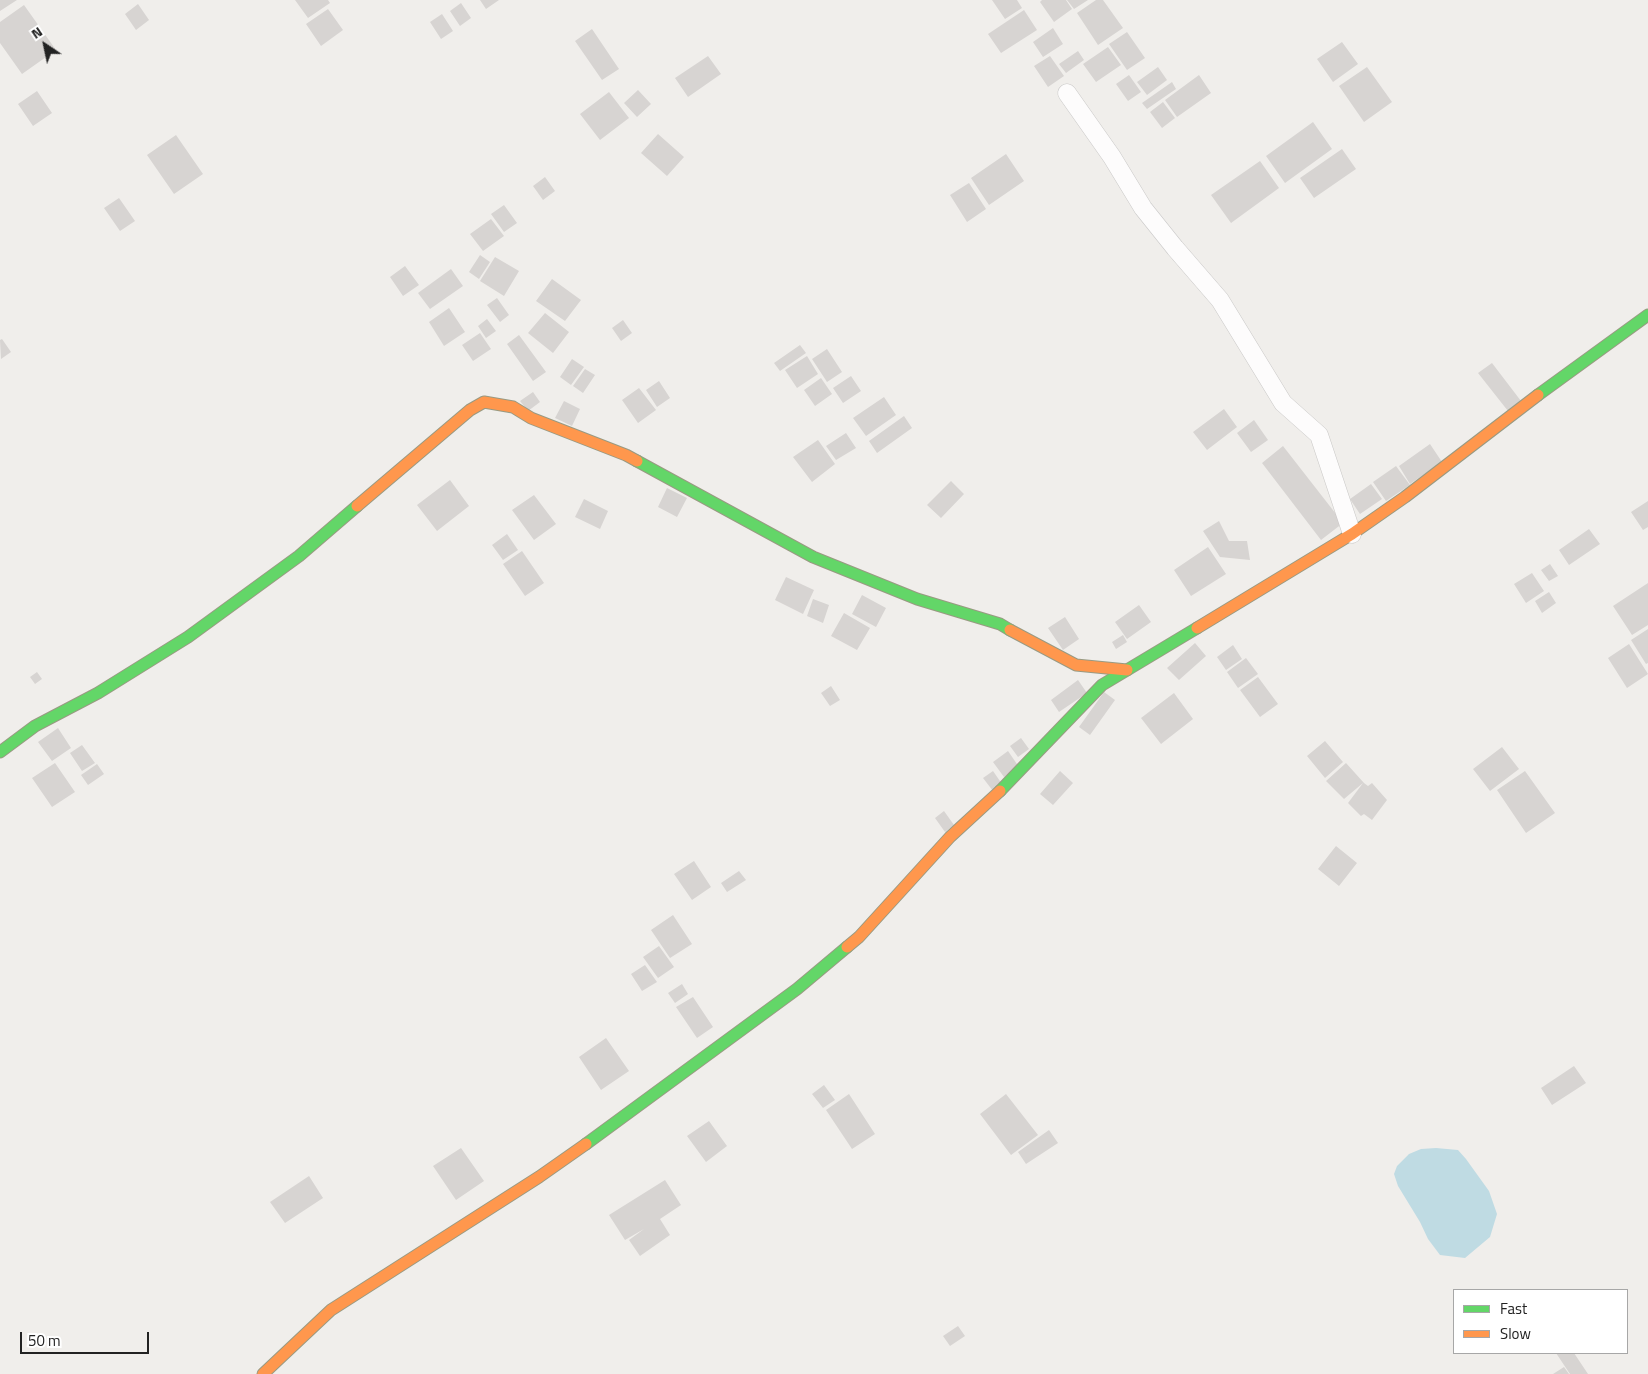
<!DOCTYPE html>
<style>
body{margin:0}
#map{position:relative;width:1648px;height:1374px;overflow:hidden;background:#f0eeeb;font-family:"Titillium Web",sans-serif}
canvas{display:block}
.legend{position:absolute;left:1453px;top:1289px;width:175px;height:65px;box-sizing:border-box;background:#fff;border:1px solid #a7a7a7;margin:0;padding:6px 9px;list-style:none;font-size:15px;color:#222}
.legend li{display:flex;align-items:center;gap:10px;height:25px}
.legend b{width:25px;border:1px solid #a7a7a7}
.north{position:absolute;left:20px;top:20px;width:50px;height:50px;-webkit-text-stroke:4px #fff;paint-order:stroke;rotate:326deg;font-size:14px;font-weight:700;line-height:20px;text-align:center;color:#222}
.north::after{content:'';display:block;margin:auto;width:18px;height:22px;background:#222;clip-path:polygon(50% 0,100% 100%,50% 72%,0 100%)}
.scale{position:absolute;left:20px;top:1332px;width:129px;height:22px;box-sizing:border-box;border:2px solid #222;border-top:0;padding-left:6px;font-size:15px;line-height:18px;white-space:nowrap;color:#222;-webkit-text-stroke:4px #fff;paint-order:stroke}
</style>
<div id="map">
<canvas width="1648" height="1374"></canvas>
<ul class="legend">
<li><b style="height:6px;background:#63d668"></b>Fast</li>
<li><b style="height:6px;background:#ff974d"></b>Slow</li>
</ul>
<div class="north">N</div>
<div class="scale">50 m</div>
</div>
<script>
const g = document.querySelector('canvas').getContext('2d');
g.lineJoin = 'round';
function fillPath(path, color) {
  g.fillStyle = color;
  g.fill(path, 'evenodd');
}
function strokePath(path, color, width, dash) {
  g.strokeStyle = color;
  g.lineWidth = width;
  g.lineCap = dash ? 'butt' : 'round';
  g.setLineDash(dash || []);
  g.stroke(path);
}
fillPath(new Path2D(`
 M1436 1148 1458 1150 1466 1159 1489 1191 1497 1214 1490 1237 1465 1258 1440 1255 1428 1239 1420 1222 1398 1186 1394 1174 1397 1166 1409 1154 1421 1149Z`), '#bfdbe3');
fillPath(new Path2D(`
 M0 0H17L0 11Z
 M295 0H328L330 3 308 18Z
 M480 0H499L486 9Z
 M992 0H1017L1022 8 1005 19Z
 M1042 0H1066L1072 9 1054 22 1040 2Z
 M1067 0H1088L1074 9Z
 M1096 0H1103L1123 28 1098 45 1077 13Z
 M461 3 471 18 460 26 450 11Z
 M138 4 149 20 136 30 125 14Z
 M24 5 56 50 22 74 0 43V22Z
 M328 9 343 30 321 46 306 24Z
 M1024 10 1037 30 1001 53 988 34Z
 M442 14 453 31 441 39 430 22Z
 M1053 28 1063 44 1043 57 1033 42Z
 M592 29 619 69 602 80 575 41Z
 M1127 32 1145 58 1127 70 1109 44Z
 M1342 42 1358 64 1333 82 1317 59Z
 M1108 47 1121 65 1096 82 1083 64Z
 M1078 51 1084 60 1066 73 1059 64Z
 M708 56 721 74 688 97 675 78Z
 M1050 56 1064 76 1048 87 1034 66Z
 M1158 67 1167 80 1147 95 1137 82Z
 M1367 67 1392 102 1364 122 1339 86Z
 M1129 75 1141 92 1128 101 1116 84Z
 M1199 75 1211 93 1177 117 1165 100Z
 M1172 82 1176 89 1147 109 1142 103Z
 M638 90 651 104 637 117 624 103Z
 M37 91 52 113 33 126 18 104Z
 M609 92 629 118 600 140 580 114Z
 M1163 102 1175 118 1162 128 1150 112Z
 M1313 122 1332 149 1285 183 1266 156Z
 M658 134 684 157 667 176 641 153Z
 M176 135 203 174 174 194 147 155Z
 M1342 149 1356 169 1314 198 1300 178Z
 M1006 154 1024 181 989 205 971 178Z
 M1260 161 1279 188 1231 223 1211 195Z
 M545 177 555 191 543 200 533 186Z
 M969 183 986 209 967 222 950 195Z
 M119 198 135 221 120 231 104 208Z
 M504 205 517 223 504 232 491 214Z
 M491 219 504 236 483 251 470 234Z
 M480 255 490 262 479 279 469 272Z
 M495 257 519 271 504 296 480 281Z
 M405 266 419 285 403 296 390 277Z
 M451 269 463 286 430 309 418 293Z
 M552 279 581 300 565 321 536 301Z
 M497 298 509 315 500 322 487 305Z
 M449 308 465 332 444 346 429 322Z
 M545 313 569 332 553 353 528 333Z
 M487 319 496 331 486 338 478 326Z
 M623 320 632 333 621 341 612 328Z
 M480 333 491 349 473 361 462 345Z
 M519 335 546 372 533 381 507 344Z
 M2 339 11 352 1 359 0 340Z
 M800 345 806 353 780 371 774 363Z
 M827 349 842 372 827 382 812 359Z
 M807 356 818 374 797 388 785 370Z
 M572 359 584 367 571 385 560 377Z
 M1492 363 1521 401 1508 411 1478 373Z
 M585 369 595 375 583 393 573 386Z
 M851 376 861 391 843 403 833 388Z
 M821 378 832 394 815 406 804 390Z
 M659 381 670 398 657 407 646 390Z
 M639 388 656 410 638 423 622 400Z
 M533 392 540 402 528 411 520 401Z
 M884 397 896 415 866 436 853 418Z
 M564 401 580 409 572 426 555 418Z
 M1224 409 1237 427 1207 450 1193 432Z
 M904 416 912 428 877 453 869 441Z
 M1254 420 1268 440 1251 452 1237 433Z
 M846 433 856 448 836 460 826 446Z
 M818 440 835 464 812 482 793 457Z
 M1430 444 1442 462 1410 484 1399 466Z
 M1283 446 1343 523 1321 540 1262 463Z
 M1396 466 1410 485 1386 501 1373 482Z
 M450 480 469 506 437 531 417 505Z
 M951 481 964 494 941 518 927 505Z
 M1371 484 1382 499 1360 514 1350 499Z
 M667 488 687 498 677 517 658 507Z
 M534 495 556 524 534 540 512 510Z
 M584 499 608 511 600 529 575 517Z
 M1648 501V527L1643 530 1631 512Z
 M1219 521 1229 541H1247L1250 560 1220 557 1203 531Z
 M1589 529 1600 544 1569 565 1559 550Z
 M507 534 518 550 503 560 492 545Z
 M1208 547 1226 574 1191 596 1174 570Z
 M522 551 544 583 525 596 503 564Z
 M1550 564 1558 576 1549 581 1541 570Z
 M1532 573 1544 591 1526 603 1514 584Z
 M786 577 814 590 803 614 775 600Z
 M1648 583V625L1632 635 1613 606Z
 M1549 592 1556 603 1542 613 1535 601Z
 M862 595 886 608 876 627 852 614Z
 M813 599 829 605 823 623 807 616Z
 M1139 605 1151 622 1127 639 1115 622Z
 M844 613 870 628 857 650 831 636Z
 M1065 617 1079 639 1063 650 1048 628Z
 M1648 629V663L1646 664 1631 640Z
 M1123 635 1127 642 1116 649 1112 642Z
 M1195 643 1206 656 1179 680 1167 668Z
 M1629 644 1648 674 1627 688 1608 658Z
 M1233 645 1242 659 1226 670 1217 657Z
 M1246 658 1258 674 1238 688 1227 672Z
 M37 672 42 679 35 684 30 677Z
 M1258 677 1278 704 1260 717 1240 690Z
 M1078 680 1087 693 1059 712 1051 700Z
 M831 686 840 700 830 706 821 693Z
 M1104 692 1115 700 1090 735 1079 727Z
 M1174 693 1193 719 1161 744 1141 718Z
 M58 728 71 748 52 761 38 742Z
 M1021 738 1029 749 1018 757 1010 746Z
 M1325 741 1343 762 1325 778 1307 756Z
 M82 745 95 763 82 771 70 753Z
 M1502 747 1519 769 1490 791 1473 769Z
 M1008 751 1019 767 1004 777 993 762Z
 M55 763 75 792 52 807 32 778Z
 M1346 763 1364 783 1368 786 1372 783 1387 800 1372 820 1364 814 1361 816 1348 803 1363 783 1344 799 1326 781Z
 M97 764 104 774 88 785 81 775Z
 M993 771 1002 784 993 791 983 778Z
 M1060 771 1073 783 1053 805 1040 794Z
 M1525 771 1555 813 1526 833 1497 790Z
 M944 811 954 825 945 832 935 818Z
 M1336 846 1357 863 1339 886 1318 869Z
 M694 861 711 887 692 900 674 874Z
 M739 871 746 880 727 892 721 883Z
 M673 915 692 944 670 958 651 930Z
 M659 946 674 967 658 978 643 957Z
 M645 965 657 982 642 991 631 974Z
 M682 984 688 994 675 1003 668 993Z
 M693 997 713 1027 697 1038 676 1007Z
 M606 1038 629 1071 601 1090 579 1057Z
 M1574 1066 1586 1083 1552 1105 1541 1088Z
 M824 1085 835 1100 823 1108 812 1094Z
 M849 1094 875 1134 852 1149 826 1110Z
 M1006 1094 1038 1135 1011 1155 980 1114Z
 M709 1121 727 1146 706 1162 687 1136Z
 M1049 1130 1058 1143 1026 1164 1018 1152Z
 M461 1148 484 1181 456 1200 433 1166Z
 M309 1176 323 1198 285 1223 270 1202Z
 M665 1180 681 1205 660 1219 670 1235 640 1256 629 1240 644 1229 625 1240 609 1215Z
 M958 1326 965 1336 950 1346 943 1336Z
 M1556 1353H1574L1588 1374H1570Z
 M1564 1367 1569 1374H1553Z`), '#d7d4d2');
const street = new Path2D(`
 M1067 93 1112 157 1143 208 1175 248 1220 300 1283 403 1319 435 1352 534`);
const fast = new Path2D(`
 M1538 395 1648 315
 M637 461 813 557 917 599 1000 624 1010 630
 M0 752 35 726 98 693 188 637 299 556 357 506
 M1000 791 1102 685 1197 628
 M586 1144 797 989 847 947`);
const slow = new Path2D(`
 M357 506 470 410 484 402 513 407 531 418 626 455 637 461
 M1197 628 1352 534 1405 497 1538 395
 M1010 630 1076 665 1127 670
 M847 947 859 937 950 837 1000 791
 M263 1374 331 1310 539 1177 586 1144`);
strokePath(street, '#c9c8c7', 19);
strokePath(fast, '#999a82', 13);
strokePath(slow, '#999a82', 13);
strokePath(street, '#fdfcfc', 18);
strokePath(fast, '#63d668', 11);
strokePath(slow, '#ff974d', 11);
</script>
